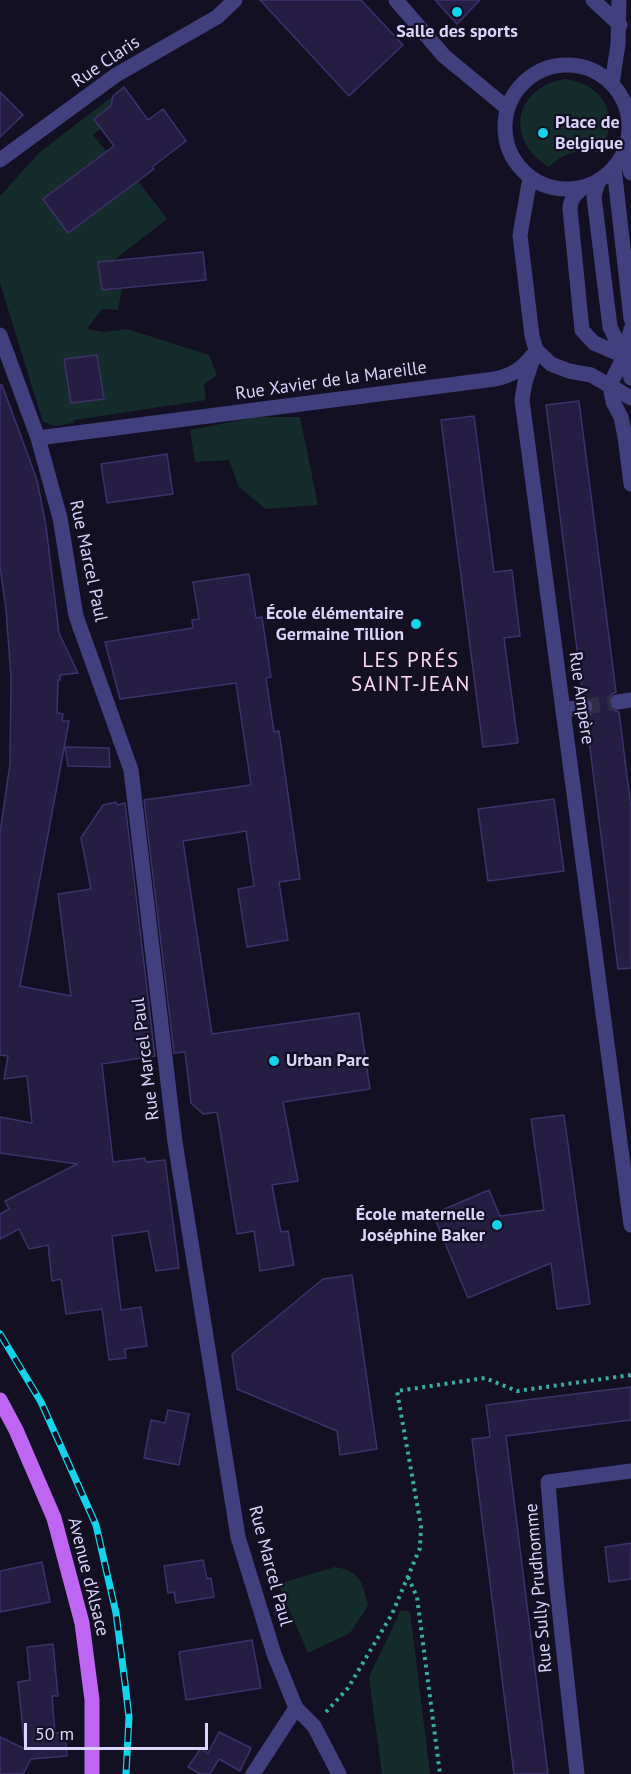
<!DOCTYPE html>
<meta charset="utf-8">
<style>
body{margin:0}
#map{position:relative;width:631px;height:1774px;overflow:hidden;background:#131023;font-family:"PT Sans",sans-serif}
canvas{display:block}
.scale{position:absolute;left:24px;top:1723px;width:184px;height:27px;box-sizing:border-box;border:3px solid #dad5fc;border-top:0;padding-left:8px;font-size:18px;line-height:21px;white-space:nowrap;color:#dad5fc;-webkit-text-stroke:4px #131023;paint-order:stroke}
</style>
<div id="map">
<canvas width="631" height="1774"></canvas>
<div class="scale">50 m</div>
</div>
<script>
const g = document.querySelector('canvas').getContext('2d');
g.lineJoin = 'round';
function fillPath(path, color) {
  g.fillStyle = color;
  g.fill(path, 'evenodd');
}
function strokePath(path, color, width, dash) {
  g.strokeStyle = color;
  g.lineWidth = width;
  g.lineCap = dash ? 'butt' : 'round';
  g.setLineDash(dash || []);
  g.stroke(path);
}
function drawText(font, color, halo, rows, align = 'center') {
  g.font = font + ' "PT Sans",sans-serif';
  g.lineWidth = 4.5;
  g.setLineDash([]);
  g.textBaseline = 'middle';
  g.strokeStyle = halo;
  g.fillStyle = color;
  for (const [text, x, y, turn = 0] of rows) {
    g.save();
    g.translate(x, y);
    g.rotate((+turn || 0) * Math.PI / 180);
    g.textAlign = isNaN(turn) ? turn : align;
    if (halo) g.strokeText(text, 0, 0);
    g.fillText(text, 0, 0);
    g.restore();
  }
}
fillPath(new Path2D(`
 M564 79C605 84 621 117 600 153 581 147 563 153 549 167 505 140 513 89 564 79Z
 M113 96 111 106 94 119 101 128 93 135 107 152 43 200 68 233 138 181 167 219 113 261 98 262 102 290 122 288 118 310 102 309 87 329 104 332 127 329 209 355 217 375 204 384 206 400 74 420 73 423 56 426 43 422 0 283V196L40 152ZM97 355 103 399 71 403 65 359Z
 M256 417H300L318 505 266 509 239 487 229 460 195 462 190 430Z
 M335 1567C359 1570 364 1584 368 1606L350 1633 308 1653 278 1584Z
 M401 1610 410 1612 430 1774H382L369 1677Z`), '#142c2b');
const building = new Path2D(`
 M260 0H361L403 45 349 96Z
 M435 0H480L457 24Z
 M124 87 148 120 163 109 186 141 152 167 154 169 68 233 43 199 114 146 94 119 111 106 113 96Z
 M0 92 23 115 0 137Z
 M203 252 206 280 102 290 98 262Z
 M97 355 104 399 71 403 64 359Z
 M0 385H2L37 480 46 526 59 633 78 673 60 675V680H58L57 713 63 714 62 721H69L20 986 71 996 58 894 91 889 81 838 103 805 116 802 117 805 125 803 155 1056 102 1064 113 1162 145 1158 146 1162 165 1160 179 1268 156 1271 148 1231 112 1236 121 1310 141 1307 147 1346 125 1349 126 1358 109 1360 102 1309 66 1314 61 1279 52 1281 48 1245 29 1249 19 1229 0 1239V1214L9 1209 5 1201 77 1164 0 1153V1117L32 1123 27 1076 4 1079 8 1056 0 1055V833L10 764 11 678 6 609 0 567Z
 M579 401 616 692 611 695 608 703 611 709 619 712 631 808V968L618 969 586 717 591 714 595 706 592 701 583 697 546 405Z
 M474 416 494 572 512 570 520 636 504 638 518 743 483 747 441 420Z
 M167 454 173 494 107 503 101 464Z
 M249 574 256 618 262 617 271 677 266 678 274 732 279 731 300 879 279 882 288 940 247 947 238 889 254 886 246 831 183 841 212 1034 359 1013 370 1089 283 1102 298 1181 272 1185 281 1232 288 1231 294 1265 260 1271 254 1231 237 1234 217 1112 203 1114 191 1103 185 1052 174 1053 144 800 251 785 236 683 120 699 105 642 193 628 192 620 199 619 193 582Z
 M65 747 109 748 110 767 68 766Z
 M554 799 564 871 488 881 478 809Z
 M564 1115 590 1304 557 1309 551 1263 468 1298 433 1214 489 1190 500 1216 544 1210 531 1119Z
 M352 1275 377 1449 340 1455 337 1431 237 1389 232 1354 323 1279Z
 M631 1387V1420L506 1436 548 1774H514L472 1439 490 1437 486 1405Z
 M168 1410 189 1414 179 1465 144 1458 151 1420 165 1423Z
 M631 1543V1579L609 1582 605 1547Z
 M203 1560 207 1579 211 1578 214 1597 176 1603 174 1592 168 1593 164 1566Z
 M42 1562 50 1602 0 1612V1571Z
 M252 1640 261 1688 186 1700 179 1652Z
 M53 1644 58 1696H52L55 1733 65 1732 67 1756 31 1759 23 1774H0V1737L25 1749 18 1682 30 1680 27 1647Z
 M219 1732 251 1748 240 1771 219 1759 210 1774H200L188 1767 201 1748 208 1753Z`);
fillPath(building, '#251e42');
strokePath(building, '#3d326c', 1.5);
strokePath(new Path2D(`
 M585 707 618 702`), '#312e44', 15, [15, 8]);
strokePath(new Path2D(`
 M408 1577 417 1597 440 1774
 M326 1712 348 1688 392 1614 420 1548 421 1526 397 1391 485 1378 517 1391 631 1375`), '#39aca5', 4, [3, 4.5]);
strokePath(new Path2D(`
 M396 0 444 56 507 108
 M593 0 620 25
 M505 127a62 62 0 1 1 124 0a62 62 0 1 1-124 0Z
 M612 84 618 44 619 0
 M624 150 631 173
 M0 160 116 75 217 17 235 0
 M614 167 631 319
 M530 178 520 235 532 336 536 350 525 382 522 400 631 1225
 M600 179 596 188 594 197 610 327 624 356 631 378
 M584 187C576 193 570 199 570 209L582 330 594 343 624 356
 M631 329 624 356 610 385 613 402 621 417 625 437 631 484
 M0 335 38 438 60 518 76 616 131 770 175 1142 238 1537 274 1654 296 1708 314 1726 339 1774
 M536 350 551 364 569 371 591 375 631 398
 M38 438 495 379C512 375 521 370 532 356
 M618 702 631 700
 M563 710 585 707
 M253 1774 296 1708
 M577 1774 556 1579 548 1482 631 1471`), '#413f7e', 15);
strokePath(new Path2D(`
 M0 1400 16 1430 54 1518 82 1623 92 1700V1774`), '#be65f2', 15);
const rail = new Path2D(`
 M0 1334 41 1402 96 1525 116 1613 125 1683 129 1717 126 1774`);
strokePath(rail, '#13d4ea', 7);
strokePath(rail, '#131023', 4.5, [14]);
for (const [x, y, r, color] of [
 [457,12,6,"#13d4ea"],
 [543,133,6,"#13d4ea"],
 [416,624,6,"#13d4ea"],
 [274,1061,6,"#13d4ea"],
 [497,1225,6,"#13d4ea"]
]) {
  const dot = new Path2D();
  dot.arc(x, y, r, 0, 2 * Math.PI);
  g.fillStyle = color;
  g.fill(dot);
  strokePath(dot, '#131023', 2);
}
drawText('bold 18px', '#dad5fc', '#131023', [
 ["Salle des sports",457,32,"center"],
 ["Place de",555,123],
 ["Belgique",555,144],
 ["École élémentaire",404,614,"right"],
 ["Germaine Tillion",404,635,"right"],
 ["Urban Parc",286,1061],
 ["École maternelle",485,1215,"right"],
 ["Joséphine Baker",485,1236,"right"]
], 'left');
drawText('18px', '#dad5fc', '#131023', [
 ["Rue Claris",106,62,-34],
 ["Rue Xavier de la Mareille",331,381,-8],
 ["Rue Marcel Paul",88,561,78],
 ["Rue Ampère",581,698,82],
 ["Rue Marcel Paul",146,1059,-97],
 ["Rue Marcel Paul",270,1566,75],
 ["Avenue d'Alsace",88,1577,76],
 ["Rue Sully Prudhomme",539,1588,-95]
]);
g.letterSpacing = '1.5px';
drawText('21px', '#fcd7ee', '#131023', [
 ["LES PRÉS",411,661],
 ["SAINT-JEAN",411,685]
]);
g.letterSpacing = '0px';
</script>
